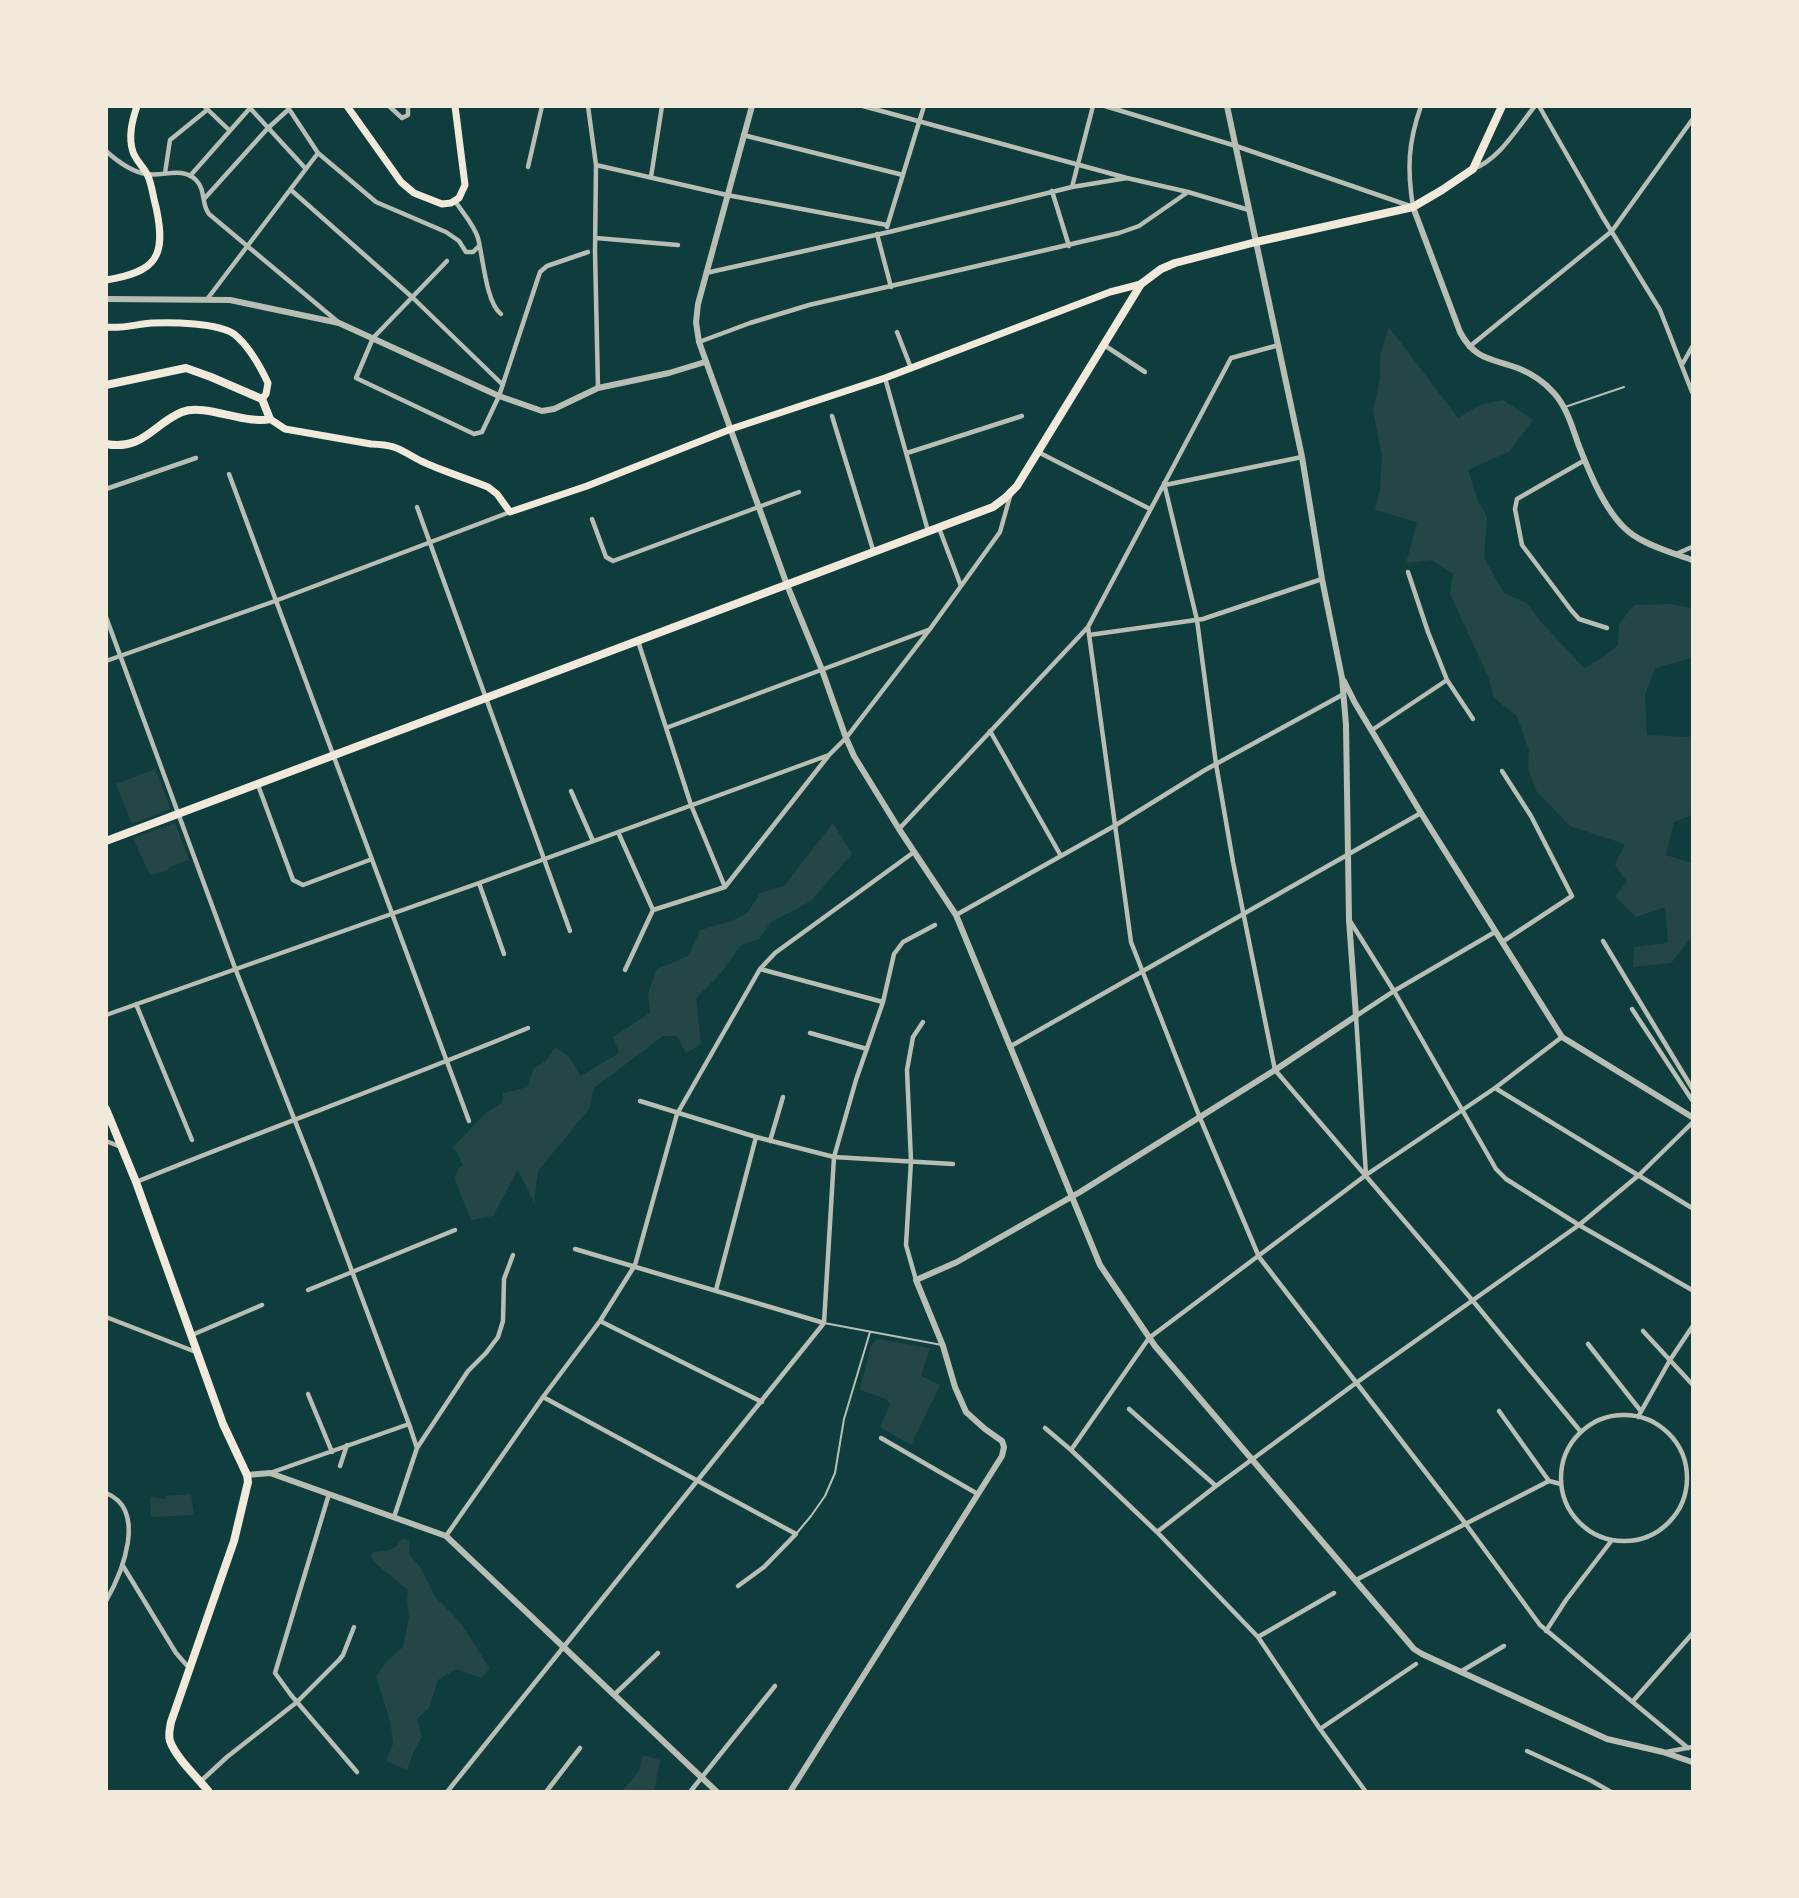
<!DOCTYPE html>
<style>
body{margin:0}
#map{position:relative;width:1799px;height:1898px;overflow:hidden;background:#0f3d3e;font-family:Barlow,sans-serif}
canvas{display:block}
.frame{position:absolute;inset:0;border:108px solid #f1e9da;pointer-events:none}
</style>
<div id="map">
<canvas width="1799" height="1898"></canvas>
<div class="frame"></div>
</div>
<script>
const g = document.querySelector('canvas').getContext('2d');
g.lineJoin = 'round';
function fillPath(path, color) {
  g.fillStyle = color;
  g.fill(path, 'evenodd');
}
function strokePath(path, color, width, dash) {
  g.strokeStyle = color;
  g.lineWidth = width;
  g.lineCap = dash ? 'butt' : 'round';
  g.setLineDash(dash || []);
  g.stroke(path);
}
fillPath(new Path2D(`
 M1389 327 1458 418 1482 404 1503 400 1533 420 1510 451 1468 470 1478 501 1487 517 1484 558 1504 593 1527 603 1541 622 1584 668 1602 658 1618 645 1619 624 1634 605 1669 604 1692 608V658L1655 668 1645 695 1647 735 1689 737 1692 732V815L1674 822 1666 855 1692 863V937L1671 963 1633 967 1634 947 1668 943 1665 907 1636 917 1615 896 1627 882 1615 865 1625 844 1570 826 1537 792 1528 769 1529 751 1517 716 1494 698 1488 676 1450 594 1453 574 1431 560 1406 563 1417 522 1375 510 1380 488 1382 456 1373 410 1380 379V355Z
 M155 769 171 809 132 824 116 784Z
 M175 823 189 860 169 867 167 871 150 875 133 838Z
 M833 823 852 854 811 901 770 923 759 939 741 945 720 974 696 998 701 1044 686 1053 677 1036H663L594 1088 589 1109 538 1171 534 1203 518 1170 493 1216 471 1220 454 1178 459 1168 463 1166 456 1151 452 1148 485 1114 502 1103 503 1093 528 1087 533 1069 546 1061 555 1047 569 1057 581 1076 619 1053 613 1037 650 1013 648 993 657 969 688 956 700 930 732 921 748 912 760 893 784 886Z
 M877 1339 930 1348 921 1376 940 1385 911 1445 880 1427 890 1404 886 1399 860 1390 871 1345Z
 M191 1494 194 1515 151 1517 150 1497 165 1499 166 1496Z
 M402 1538 410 1541 409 1554 420 1567 435 1597 460 1622 490 1669 481 1678 456 1669 438 1680 429 1708 417 1719 422 1737 414 1751 407 1770 386 1761 393 1744 391 1725 376 1676 388 1660 403 1647 409 1618 407 1601 408 1590 374 1562 370 1556 373 1552C389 1550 393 1553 402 1538Z
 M643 1755 660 1760 654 1791H622L639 1771Z`), '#244646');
strokePath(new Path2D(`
 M1565 407 1624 387
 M824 1323 942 1345
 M796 1534 811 1516 825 1496 835 1473 844 1419 870 1332`), '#b8beb3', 2);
strokePath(new Path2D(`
 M204 106 229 130
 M287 106 318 153 376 202 446 232 459 241 466 252H473L478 247
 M389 106 402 118 408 115V106
 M588 106 596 165 595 251 598 388
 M863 106 1127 178 1188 192 1249 210
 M1105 106 1236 146 1413 207C1407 169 1408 143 1421 106
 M1539 106 1602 216 1660 310 1692 392
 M249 107 306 169
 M743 135 903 175
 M106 151C117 161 131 172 147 174 163 177 182 166 196 180 206 190 201 204 209 214L337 321
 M596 165 727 195 887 225
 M528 167 542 106
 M1473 169C1500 159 1517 128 1535 106
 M165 173 170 140 207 110
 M190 176 250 108
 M651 177 662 106
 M1072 187 1093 106
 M291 190 412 297 503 385
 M1052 191 1069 246
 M204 199 268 128 289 109
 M455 201C463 213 474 225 478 238 483 257 486 303 501 314
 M887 227 924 106
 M877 234 891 287
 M596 238 678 245
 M447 261 373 338 356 378 474 434 482 432 499 396 540 272 547 266 588 252
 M706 273 889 232 1072 187 1127 178
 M208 298 318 153
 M897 332 911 368
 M699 342 750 323 809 305 1119 233 1139 226 1188 192
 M1104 345 1145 372
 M1469 347 1612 231 1692 120
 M1683 363 1692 347
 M885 378 928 531
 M832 416 874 553
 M1038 452 1150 509
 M907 453 1022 416
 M1585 460 1517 499 1515 509 1522 545 1571 610 1579 619 1607 628
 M229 474 469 1121
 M1164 483 1197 620 1216 764 1233 862 1275 1070 1473 1301 1581 1432
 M1165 485 1302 457
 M106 489 196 458
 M417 507 570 931
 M592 519 606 557 613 561 799 492
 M939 528 961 586
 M1676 554 1692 547
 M1408 572 1428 632 1447 680 1473 719
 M106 617 235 968 315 1172 409 1424
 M1088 627 1131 942 1200 1118 1259 1257 1465 1523 1540 1625 1688 1748
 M1089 635 1203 619 1322 579
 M638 641 691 805 725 887
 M106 661 275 601 510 512
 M666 728 928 630
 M1372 730 1447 680
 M990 731 1061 856
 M1502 771 1531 816 1572 896 1502 942
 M258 785 293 880 303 885 372 859
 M571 791 593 841
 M899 829 1088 627 1231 358 1279 345
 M618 832 653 910 625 970
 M479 883 504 954
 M653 910 725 887 829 755 846 738 930 629 1000 532 1011 493
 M956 915 1116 825 1205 770 1342 695
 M1350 921 1394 991 1496 1169 1506 1179 1579 1225 1692 1290
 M1603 941 1692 1088
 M760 969 883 1002
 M136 1004 192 1140
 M1632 1009 1692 1100
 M106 1015 479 883 829 755
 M810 1033 867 1049
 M1011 1046 1421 813
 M1495 1088 1692 1208
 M640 1101 756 1137 834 1157 953 1164
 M106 1141 121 1147
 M770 1141 783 1097
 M1366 1175 1356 1016 1394 991 1495 932
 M136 1182C266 1129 398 1082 528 1028
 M575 1249 824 1323
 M916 1280 906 1245 911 1161 907 1070 913 1037 923 1022
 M308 1290 455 1230
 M716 1290 756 1137
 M106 1317 196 1352
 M600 1321 762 1402
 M1643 1331 1692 1384
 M192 1335 262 1305
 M1588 1344 1640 1410
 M308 1394 332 1452
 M543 1397 796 1534 764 1567 738 1586
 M1129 1409 1216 1486
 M1499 1411 1549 1481
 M1561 1478a63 63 0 1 1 126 0a63 63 0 1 1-126 0Z
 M1638 1417 1670 1360 1692 1327
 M1045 1428 1071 1450 1157 1532 1258 1637 1320 1729 1366 1792
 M881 1438 976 1493
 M1071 1450 1149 1338 1366 1175 1495 1088 1562 1037
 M340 1466 347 1445
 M270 1473 409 1424 417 1448
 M106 1493C148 1510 122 1573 106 1601
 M329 1494 275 1673 291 1695 357 1772
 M394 1517 417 1448 468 1371 486 1353 498 1337 503 1321 504 1279 513 1255
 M1157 1532 1216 1486 1356 1383 1579 1225 1639 1175 1692 1123
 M446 1536 543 1397 600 1321 635 1265 677 1114 760 969 775 953 914 852
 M123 1566 176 1653 190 1669
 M1356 1580 1549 1481 1561 1484
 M1546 1631 1566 1600 1612 1540
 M1258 1637 1334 1593
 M1460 1672 1504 1646
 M615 1694 658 1653
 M1633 1701 1692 1634
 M1320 1729 1416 1664
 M1527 1751 1590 1780 1611 1792
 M1666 1752 1692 1747
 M201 1781 227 1757 297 1702 339 1660 343 1655 354 1627
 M447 1792 824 1323 834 1157 856 1080 883 1002 894 954 903 942 935 925
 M546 1792 580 1748
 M690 1792 775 1686`), '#b8beb3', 4.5);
strokePath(new Path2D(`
 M752 106 698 304 696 322 699 342 787 585 822 670 846 738 854 756 899 829 956 915 1100 1265 1155 1346 1414 1649 1422 1654 1607 1739 1663 1752 1692 1762
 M1413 207 1460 332C1476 362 1493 358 1520 369 1532 374 1544 382 1553 392 1567 407 1572 427 1579 446 1590 474 1607 517 1633 535 1651 547 1673 553 1692 560
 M106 299 230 300 339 323 499 396 542 411 554 409 598 388 669 373 705 362
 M1344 681 1355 703 1421 813 1562 1037 1692 1117
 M247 1475 270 1473 446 1536 717 1792
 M790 1792 1002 1456 1004 1447 1002 1441 985 1429 966 1412 955 1387 943 1346 916 1280 957 1262 1080 1192 1275 1070 1356 1016 1349 920 1346 725 1342 678 1322 579 1302 457 1227 106`), '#b8beb3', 6);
strokePath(new Path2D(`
 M347 106 401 182 414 193 442 204 451 203 459 198 465 185 455 106
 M106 280C156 272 167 257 156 207 153 197 152 185 148 176 144 167 136 161 133 152 128 137 132 121 137 106
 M106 327C122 329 137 324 152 323 172 322 218 323 234 334 249 346 260 366 268 383L266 394 262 399
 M270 419 285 429 371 444C398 445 398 449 421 461 442 471 466 478 488 487L497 494 510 512 587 486 731 429 885 378 1110 292 1141 284`), '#f1e9da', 7);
strokePath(new Path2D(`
 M106 385 186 368 211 377 262 399 270 419C245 425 205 403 182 412 153 424 143 451 106 444
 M106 841 993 507 1005 498 1017 486 1141 284 1161 269 1175 263 1256 242 1413 207 1442 190 1473 169 1502 106
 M106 1109 136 1182 223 1424 247 1475 248 1482 234 1541 171 1722C170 1728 168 1735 170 1741 176 1758 198 1778 209 1792`), '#f1e9da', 8);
</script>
